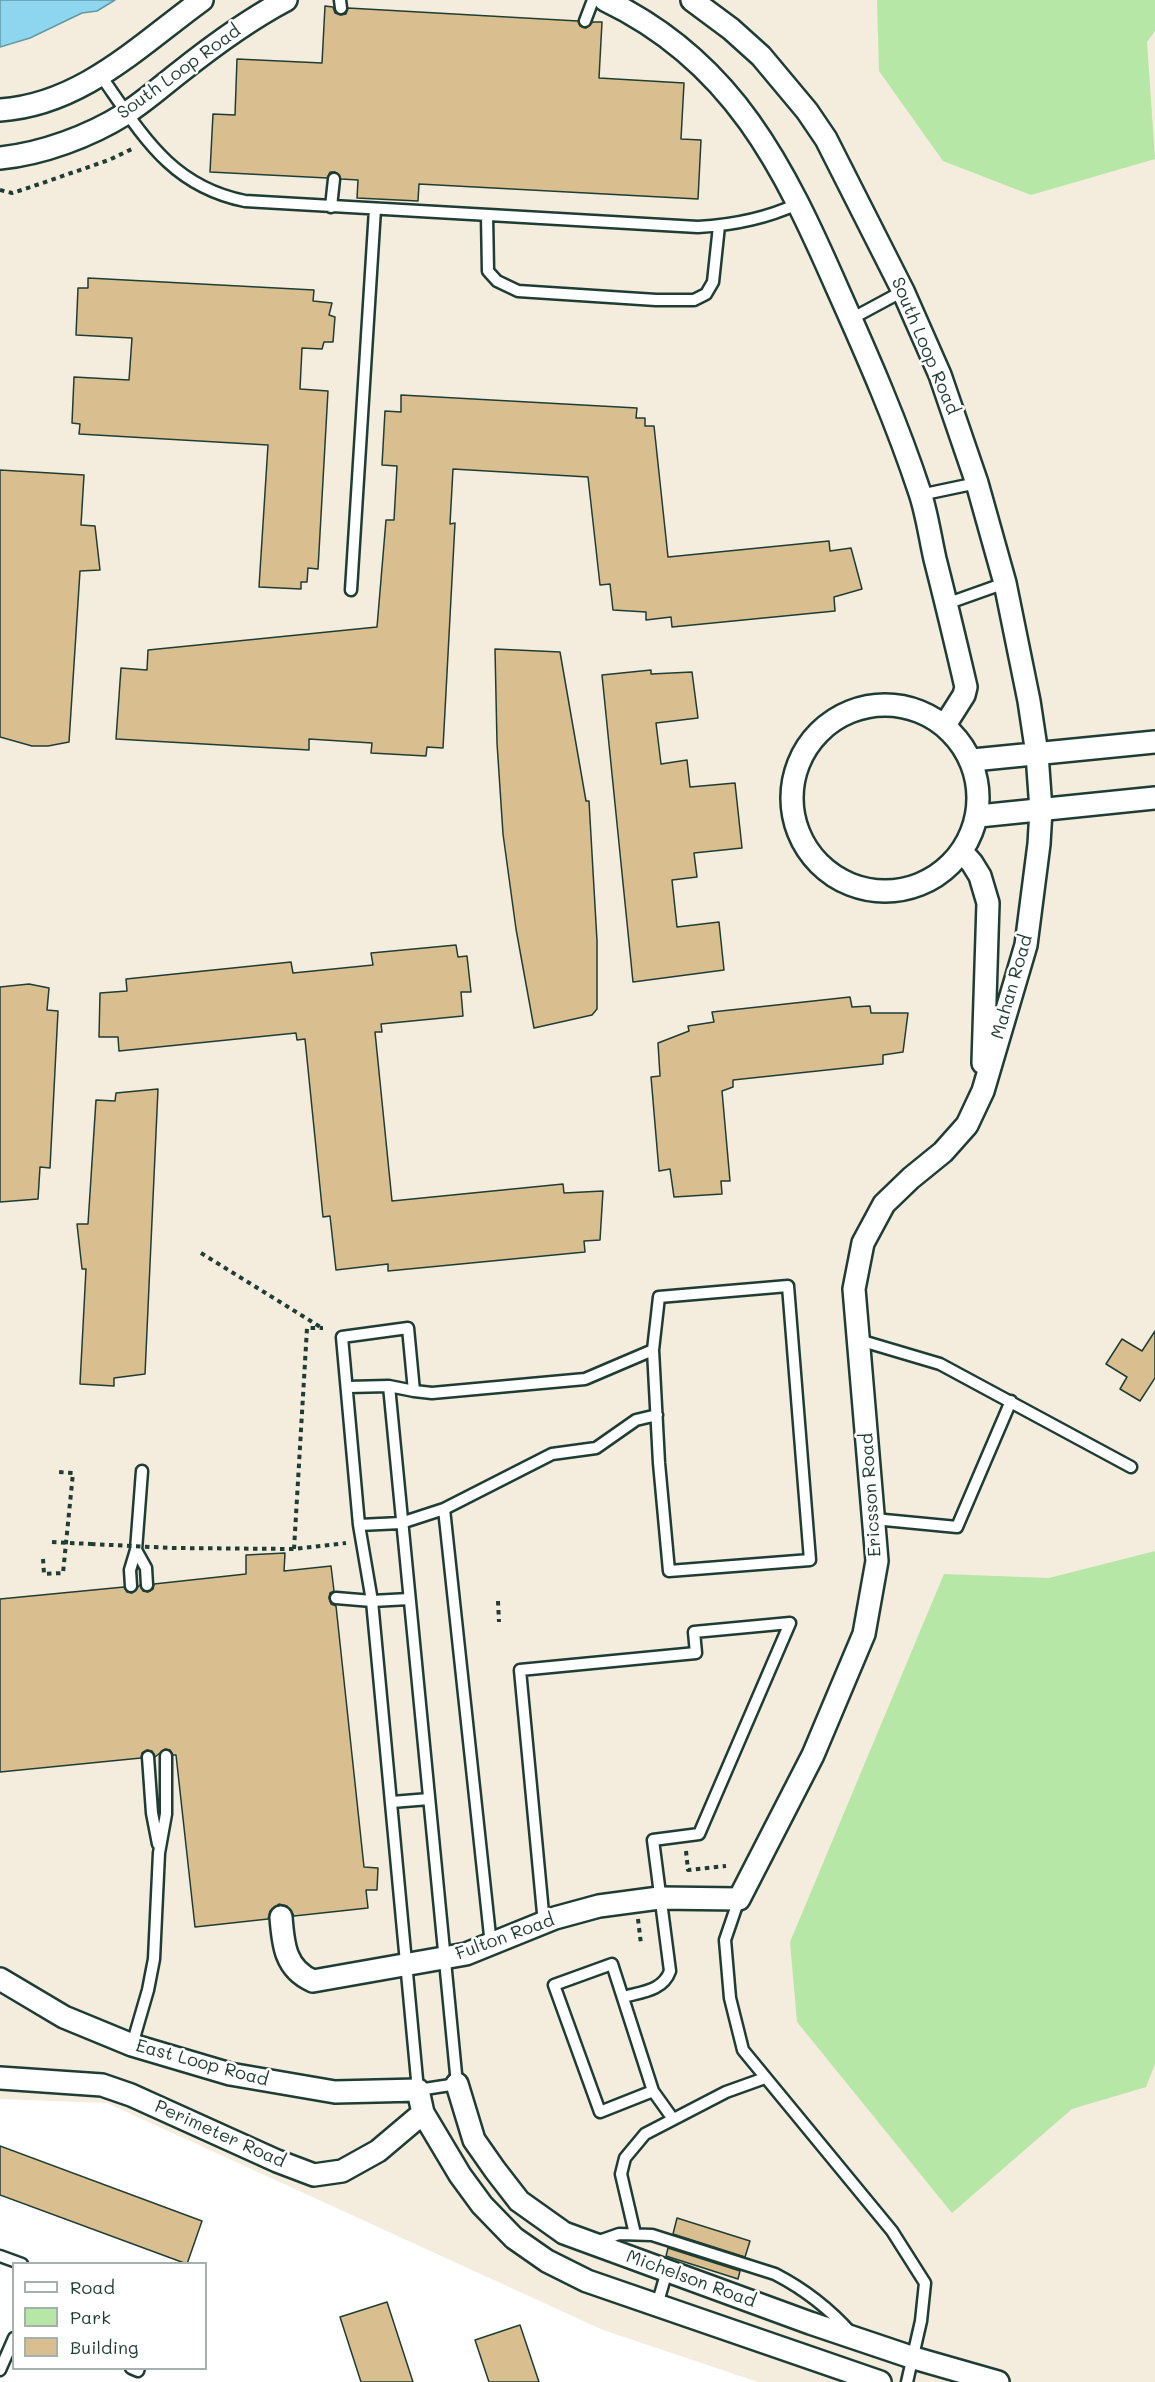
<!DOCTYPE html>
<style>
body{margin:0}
#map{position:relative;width:1155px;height:2382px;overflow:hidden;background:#fff;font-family:Mali,sans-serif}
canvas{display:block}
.legend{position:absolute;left:12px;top:2262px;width:195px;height:108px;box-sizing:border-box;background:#fff;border:2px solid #a5b1ae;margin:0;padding:8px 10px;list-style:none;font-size:18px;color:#1f3d34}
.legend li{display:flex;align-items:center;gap:12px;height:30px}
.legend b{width:30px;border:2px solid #a5b1ae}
</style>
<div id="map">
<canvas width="1155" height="2382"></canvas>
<ul class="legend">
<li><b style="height:8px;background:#fff"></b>Road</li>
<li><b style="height:16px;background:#b7e7a7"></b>Park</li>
<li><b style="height:16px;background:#d9bf8f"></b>Building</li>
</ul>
</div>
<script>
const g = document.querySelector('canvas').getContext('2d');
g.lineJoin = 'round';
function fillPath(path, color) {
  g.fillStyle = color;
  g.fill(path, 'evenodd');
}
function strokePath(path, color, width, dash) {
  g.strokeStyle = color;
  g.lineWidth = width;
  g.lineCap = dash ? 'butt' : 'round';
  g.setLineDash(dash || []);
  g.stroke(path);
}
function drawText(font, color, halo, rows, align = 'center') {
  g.font = font + ' Mali,sans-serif';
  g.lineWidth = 5;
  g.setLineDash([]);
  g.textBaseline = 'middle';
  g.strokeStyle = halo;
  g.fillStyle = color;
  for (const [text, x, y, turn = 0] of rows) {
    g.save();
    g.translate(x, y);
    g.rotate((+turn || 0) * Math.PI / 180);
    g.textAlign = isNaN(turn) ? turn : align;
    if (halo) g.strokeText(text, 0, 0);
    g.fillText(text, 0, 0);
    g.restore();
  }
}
fillPath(new Path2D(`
 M0 0H1155V2382H758L603 2330 107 2103 0 2099Z`), '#f4ecdd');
fillPath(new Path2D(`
 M877 0H1155V31L1147 42 1155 159 1031 195 943 161 879 71Z
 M1155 1551V2064L1146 2087 1072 2109 952 2213 797 2022 790 1942 944 1574 1049 1578Z`), '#b7e7a7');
const water = new Path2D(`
 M0 0H115L97 11 82 13 30 38 0 47Z`);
fillPath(water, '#8ed6ef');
strokePath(water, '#6299a4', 1.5);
const building = new Path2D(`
 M325 6 333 7 335 13 341 15 346 14 348 8 578 21 580 26 586 28 593 22H602L599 78 684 83 681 139 701 140 698 199 419 184 418 201 357 198 358 180 341 179 335 172H330L327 178 210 172 213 114 235 115 237 59 322 63Z
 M88 278 314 290 313 301 332 303 329 315 335 317 333 342H324L322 349 302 348 300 389 328 391 318 569 308 568 307 582H301V589L259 587 268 445 79 434 80 424 72 423 74 377 129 380 132 338 76 335 78 288H88Z
 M401 395 637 408 636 418H645V426H654L668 557 829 541 830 551 851 548 862 589 834 597 835 611 672 627 671 617 646 620V612L613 610 610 584 600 585 588 477 453 469 450 524 455 523 443 748 427 747 426 756 371 753 372 743 309 739V750L116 739 121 668 147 670 148 650 377 627 386 520H394L397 466 382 465 385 411 401 412Z
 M0 470 84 475 81 525 95 526 100 570 80 571 69 742 48 746H32L0 737Z
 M495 649 560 652 586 801H589L597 941V1009L592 1015 534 1028 516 929 503 834 497 743Z
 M651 670V674L692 672 698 718 656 723 661 764 687 760 690 787 735 783 742 848 694 853 697 877 672 880 677 927 719 922 724 970 633 982 602 675Z
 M456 945 458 957 467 956 471 992H461L463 1016 381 1024 382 1032H375L392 1201 563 1184 564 1193 603 1191 600 1240 584 1241 585 1252 388 1271V1264L336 1270 330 1216 323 1217 305 1039 297 1040 296 1033 119 1051 118 1037H99L100 993 127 991 126 979 291 962 293 973 373 965 371 953Z
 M29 984 49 988 47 1010 58 1011 50 1168 40 1167 38 1199 0 1202V987Z
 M850 997 852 1007 870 1006 871 1013H908L903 1052 883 1055V1064L733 1080V1087L722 1091 730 1181H721L722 1194 674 1197 670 1169 659 1171 651 1077 660 1076 658 1043 689 1031 688 1026 714 1022 712 1012Z
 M158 1089 145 1374 114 1378V1386L80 1384 86 1269H82L77 1224H88L96 1100 115 1101 116 1093Z
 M1155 1331V1378L1140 1401 1120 1389 1127 1377 1106 1364 1122 1339 1142 1351Z
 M285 1553 284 1571 331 1566 334 1591 330 1593 329 1598 331 1604 336 1606 364 1867 378 1868 377 1890H366L368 1908 294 1916 287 1906 279 1904 270 1911 268 1919 195 1927 176 1755H173L170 1750 165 1749 155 1757 152 1751 147 1750 142 1753 141 1758 0 1772V1599L124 1587 127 1592 132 1593 140 1585 143 1591 148 1592 153 1589 154 1584 246 1574V1555Z
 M0 2146 202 2221 187 2264 0 2195Z
 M677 2218 750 2241 745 2257 673 2234Z
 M668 2248 740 2271 738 2279 666 2256Z
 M387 2302 413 2382H361L340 2317Z
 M520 2325 539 2382H489L475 2340Z`);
fillPath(building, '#d9bf8f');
strokePath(building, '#1f3d34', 1.5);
const service = new Path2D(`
 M340 0 341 8
 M585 21 593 0
 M101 76C142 134 170 186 245 201L698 227C733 225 765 219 797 204
 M331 207 334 179
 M487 215 488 271 497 281 518 291 656 300H694L706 294 713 282 719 226
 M851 319 903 291
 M920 495 977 483
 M351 590 375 209
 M946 604 1005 583
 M788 1286 810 1560 669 1571 659 1463 653 1350 659 1297Z
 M408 1328 414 1391 389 1386 457 2084 418 2090 372 1601 359 1525 342 1337Z
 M859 1340 940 1364 1131 1467
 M348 1387 389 1386
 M414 1391 432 1393 585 1379 653 1350
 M874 1519 957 1527 1011 1401
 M359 1525 401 1523 444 1509
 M136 1550 146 1568 147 1585
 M131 1586 130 1570 136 1550 142 1471
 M336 1598 372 1601 409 1599
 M148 1757 152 1813 158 1844
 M392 1802 429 1799
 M739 1899 725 1940 730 1998 743 2050 892 2231 925 2283 921 2321 907 2382
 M553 1918 543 1913 520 1670 696 1653 694 1632 790 1623 699 1834 653 1840 670 1971C663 1991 641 1992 623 1997
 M491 1945 444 1509 552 1454 596 1448 636 1420 657 1415
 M132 2045 148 1990 154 1959 159 1853 166 1814V1756
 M653 2091 600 2112 554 1985 612 1964 653 2091 673 2119
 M635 2234 621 2174 625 2158 645 2134 726 2092 765 2078
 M596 2242 619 2234 652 2235 775 2274C804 2289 830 2309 852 2334
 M0 2256 22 2264
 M657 2305 667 2271
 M131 2368 138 2371 139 2368
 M0 2370 14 2338`);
const minor = new Path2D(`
 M605 0C733 61 784 167 838 290 868 357 897 423 920 493 927 514 930 537 935 559 946 602 956 644 966 687L964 695 945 725
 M0 110C81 105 140 45 202 0
 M0 158C42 154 90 136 125 114 144 102 162 86 180 72 214 45 248 20 286 0
 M792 798a93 93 0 1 1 186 0a93 93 0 1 1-186 0Z
 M973 760 1155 742
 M979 816 1155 798
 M962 852 972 863 980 876 988 903 983 1063
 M281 1917C283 1944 285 1969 313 1981L466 1954 555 1918 599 1906 659 1898 739 1899 813 1755 864 1634 877 1561 854 1289 863 1243 884 1204 911 1178 943 1152 967 1125 983 1091 1026 945 1039 844 1041 810 1037 754 1029 701 1005 583 977 483 940 375 903 291 826 139 807 111 761 56 731 29 692 0
 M0 1979 64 2017 132 2045 230 2074 335 2092 418 2090 423 2113 460 2175 482 2205 514 2238 547 2261 587 2281 880 2382
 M0 2078 102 2085 131 2095 277 2161 314 2175 342 2171 378 2151 423 2113
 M457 2084 474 2140 495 2170 519 2201 564 2233 810 2323 914 2358 998 2382`);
strokePath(service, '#1f3d34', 15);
strokePath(minor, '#1f3d34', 26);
strokePath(new Path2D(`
 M0 190 12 193 25 189 109 160 134 148
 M201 1253 322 1328
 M52 1542 91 1544
 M172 1548 294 1549 346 1543
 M294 1549 307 1328H323
 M43 1559 44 1574 63 1573 73 1473 58 1472
 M498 1601 499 1622
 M686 1851 688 1870 726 1866
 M638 1919 641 1944`), '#1f3d34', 4, [4.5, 4.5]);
strokePath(service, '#fff', 10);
strokePath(minor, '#fff', 21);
strokePath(new Path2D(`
 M91 1544 172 1548`), '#1f3d34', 4, [4.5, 4.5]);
drawText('18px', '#1f3d34', '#fff', [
 ["South Loop Road",179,72,-36],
 ["South Loop Road",925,346,67],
 ["Mahan Road",1012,987,-74],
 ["Ericsson Road",871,1495,-94],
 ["Fulton Road",505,1937,-20],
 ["East Loop Road",202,2063,15],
 ["Perimeter Road",220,2134,24],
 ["Michelson Road",691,2279,20]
]);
</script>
